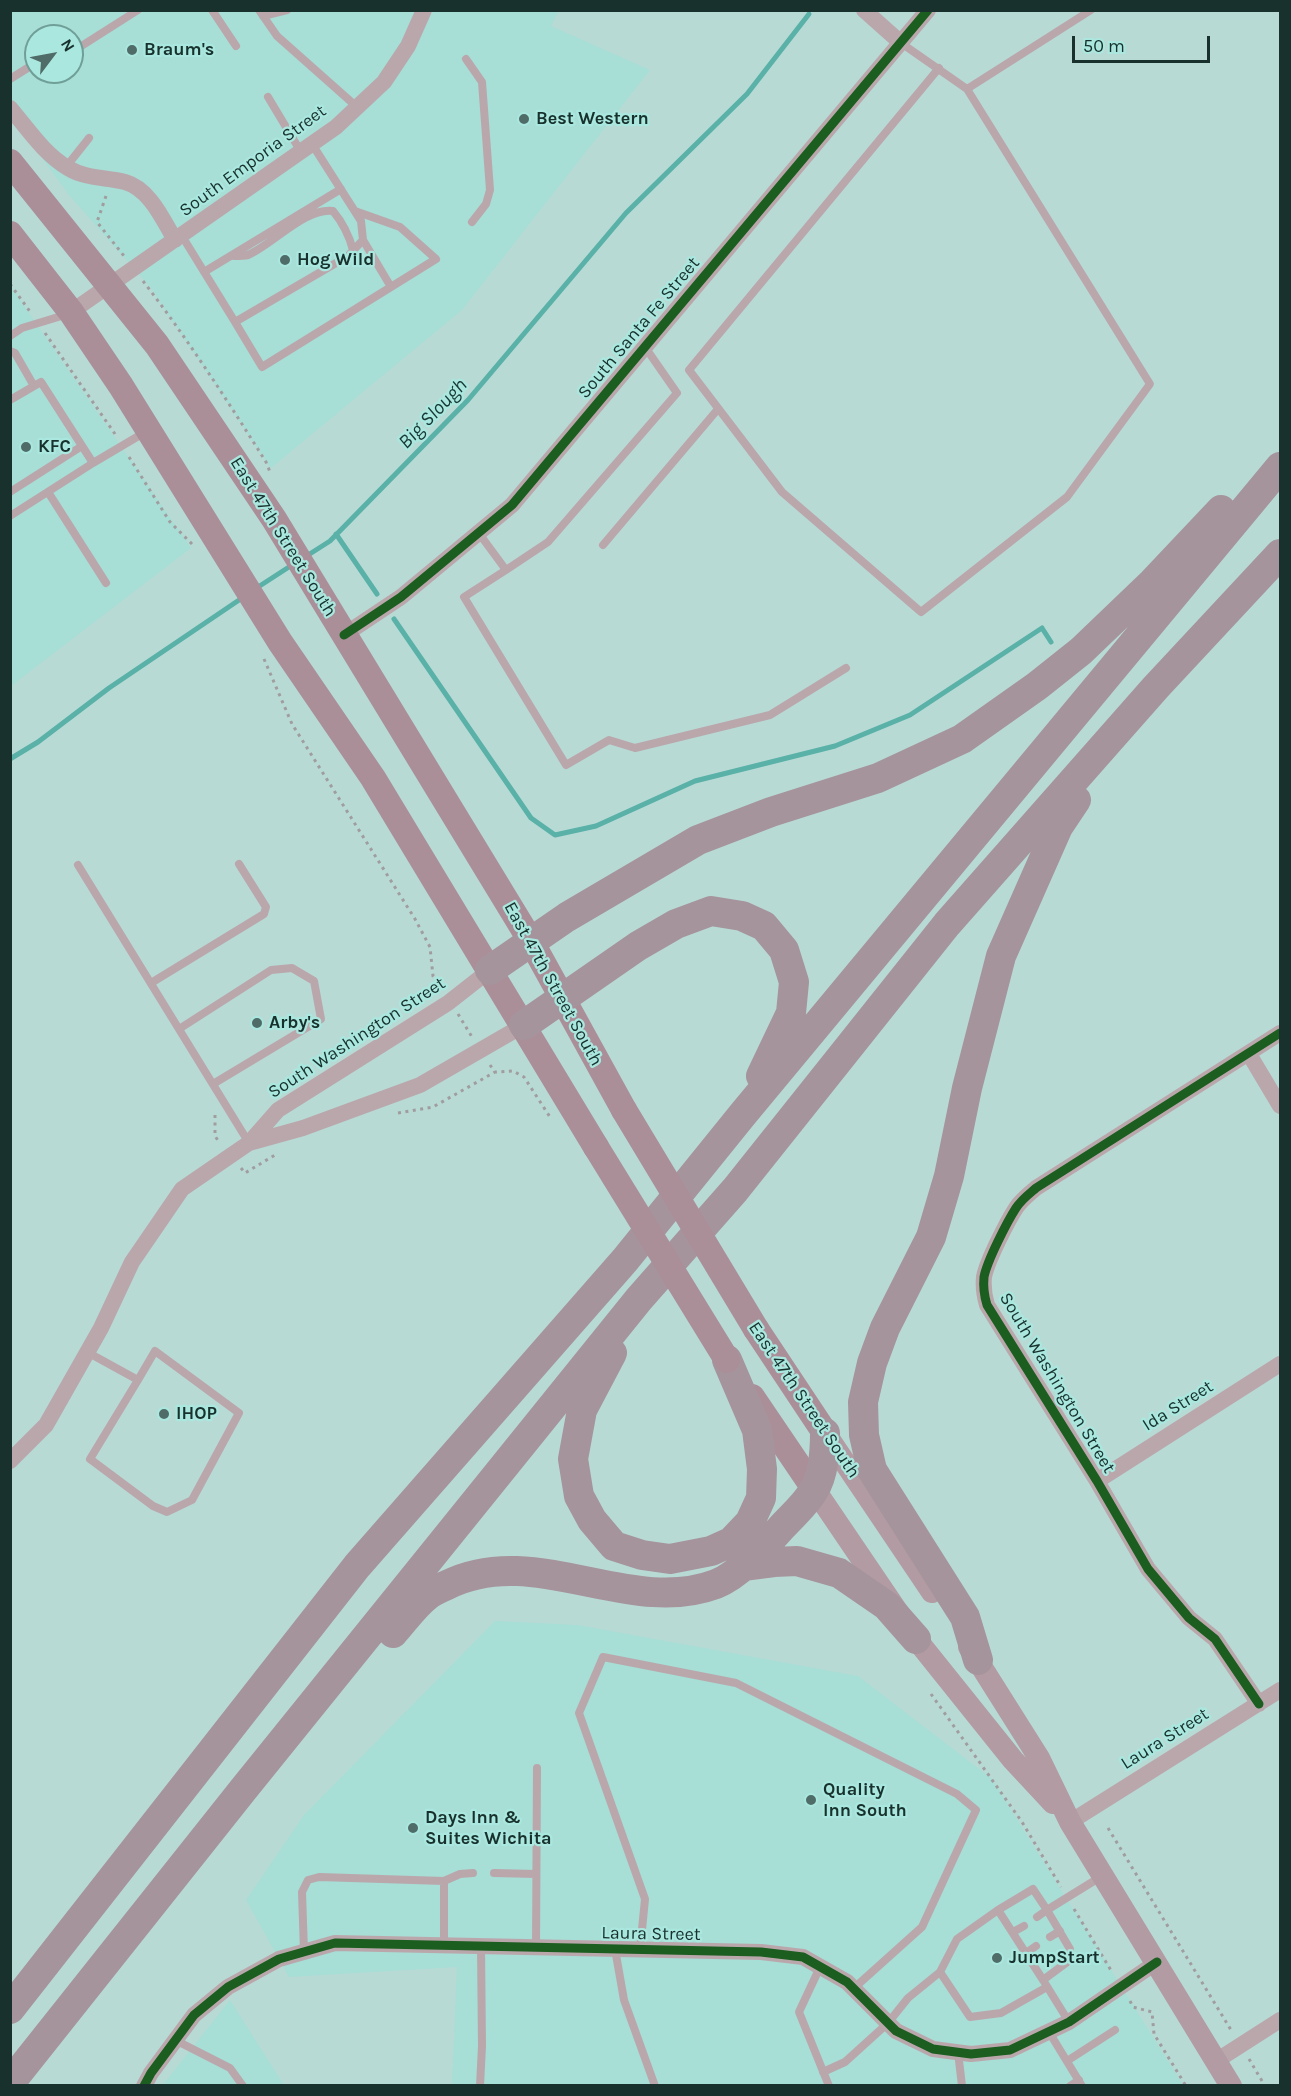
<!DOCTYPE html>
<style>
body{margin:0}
#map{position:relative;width:1291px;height:2096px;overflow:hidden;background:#b8dad5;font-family:Karla,sans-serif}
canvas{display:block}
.frame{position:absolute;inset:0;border:12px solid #18312d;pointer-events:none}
.north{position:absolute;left:24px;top:24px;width:60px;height:60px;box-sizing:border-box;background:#aae8df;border:2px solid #709f98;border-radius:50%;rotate:58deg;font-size:16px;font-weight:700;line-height:24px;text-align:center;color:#18312d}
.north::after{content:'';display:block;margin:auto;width:21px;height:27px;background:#506c68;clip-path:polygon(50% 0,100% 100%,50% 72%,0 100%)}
.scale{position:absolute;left:1072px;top:36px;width:138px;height:27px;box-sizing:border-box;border:3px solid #18312d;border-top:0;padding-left:8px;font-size:18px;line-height:21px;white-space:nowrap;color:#18312d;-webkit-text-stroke:4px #aae8df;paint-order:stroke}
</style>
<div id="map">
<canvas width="1291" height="2096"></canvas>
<div class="frame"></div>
<div class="north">N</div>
<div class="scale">50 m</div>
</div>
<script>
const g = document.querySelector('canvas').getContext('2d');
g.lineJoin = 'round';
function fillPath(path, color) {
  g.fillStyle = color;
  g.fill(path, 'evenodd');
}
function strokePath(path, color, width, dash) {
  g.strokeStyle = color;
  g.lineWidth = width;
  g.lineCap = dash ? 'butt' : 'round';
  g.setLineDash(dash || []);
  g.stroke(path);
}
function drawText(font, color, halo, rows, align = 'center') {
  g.font = font + ' Karla,sans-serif';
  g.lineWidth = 4.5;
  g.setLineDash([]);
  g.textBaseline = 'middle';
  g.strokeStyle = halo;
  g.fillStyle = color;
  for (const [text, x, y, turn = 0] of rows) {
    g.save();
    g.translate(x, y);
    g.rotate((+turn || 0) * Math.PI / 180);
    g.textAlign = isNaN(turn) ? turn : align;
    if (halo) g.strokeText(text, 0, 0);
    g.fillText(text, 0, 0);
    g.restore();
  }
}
fillPath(new Path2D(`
 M10 11H559L551 26 650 70 462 310 271 468 151 288 69 195 11 116ZM36 36H72V72H36Z
 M11 287 191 548 11 686Z
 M495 1621 578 1625 858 1676 991 1778 1183 2085H452L457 1967 289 1977 246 1900 304 1815Z
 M230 2000 284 2085 162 2086Z`), '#a7ded6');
strokePath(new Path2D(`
 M336 534 377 594
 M305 557 330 541 468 400 626 213 747 94 809 14
 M255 589 292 565
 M394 619 531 818 555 835 596 826 695 781 835 746 910 715 1042 628 1051 642
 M10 759 38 742 109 688 245 596`), '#59b1a8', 5);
strokePath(new Path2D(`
 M106 196 97 222 124 256
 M143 281C187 338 227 400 266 462L270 472
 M10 284 31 313
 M45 333 115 434
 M129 457 170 522 192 544
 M264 659 292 724 415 919 430 947 433 976 442 988
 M458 1014 472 1037
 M490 1065 495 1072 513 1071 524 1077 550 1117
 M398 1113 433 1107 495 1072
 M215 1115V1136L219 1142
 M241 1168 245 1173 275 1155
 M931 1694 1022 1822 1061 1887
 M1108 1828 1231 2030
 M1074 1909 1112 1972
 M1130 2001 1133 2007 1152 2012 1154 2034 1186 2086
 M1249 2059 1265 2086`), '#a09d9f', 3, [3, 4.5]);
strokePath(new Path2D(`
 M212 10 236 46
 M259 10 277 36 357 107
 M263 16 287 10
 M901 43 967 89 1091 10
 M72 52 138 10
 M466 59 482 82 490 190 486 204 472 222
 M939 68 689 370 782 492 921 612 1067 497 1150 384 967 89
 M10 79 34 64
 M268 97 301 152
 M66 167 89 138
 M182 236 235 322 348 256 363 240 361 221 312 144
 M363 240 391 287
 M234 256C239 256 244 256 248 255 273 244 306 207 333 211 343 223 349 235 353 250
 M204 272 341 189
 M235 322 262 367 436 259 400 227 355 211
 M10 336 22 328 68 314
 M10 351 15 353 34 386
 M10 400 41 382 93 463
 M10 492 82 446
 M48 492 106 583
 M10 516 93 463 147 431
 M478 532 506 570 464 597 566 765 609 740 635 748 770 715 846 668
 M603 545 718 409
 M506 570 548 542 677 393 645 347
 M78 865 249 1143
 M151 983 264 914 266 907 239 864
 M179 1029 271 970 292 968 314 981 321 1019 213 1084
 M87 1352 138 1380 155 1351 239 1413 192 1500 167 1512 153 1506 90 1459 138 1380
 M494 1873 536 1874
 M998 1910 1043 1980
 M1037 1917 1047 1910 1070 1949V1960L1043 1980 1069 2022
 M1013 1932 1024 1926
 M1050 1937 1060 1931
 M444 1945V1881
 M536 1947 537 1768
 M615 1949 624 2000 655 2086
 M640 1950 645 1899 579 1713 603 1657 736 1683 957 1794 976 1810 922 1927 853 1989
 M304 1952 302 1892 308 1880 319 1877 444 1881 460 1874 473 1873
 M1026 1953 1036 1946
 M820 1967 799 2012 829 2086
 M940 1972 970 2017 1001 2013 1047 1987
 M1049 2032 1082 2086
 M175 2040 230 2068 243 2086
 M958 2052 962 2086
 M1067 2061 1115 2030
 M823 2072 845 2062 888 2023 908 1998 940 1972 957 1939 998 1910 1033 1889 1047 1910 1102 1876
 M480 2086 482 2046 481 1946
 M1070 2086 1079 2080`), '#baa7ac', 8);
strokePath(new Path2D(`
 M864 10 901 43
 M10 108C28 129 44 154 68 168 86 179 105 177 125 182 150 189 163 220 175 240
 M71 312 336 127 384 82 408 46 424 10
 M344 635 401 597 512 505 928 10
 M1249 1054 1280 1106
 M249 1143 303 1128 420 1085 524 1025
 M10 1461 46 1425 101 1328 132 1262 182 1189 249 1143 278 1110 448 1003 490 970
 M1097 1481 1280 1364
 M1259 1704 1215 1639 1189 1618 1148 1569 1097 1481 987 1305C984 1295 983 1287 984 1277 987 1261 1007 1222 1016 1208 1021 1200 1029 1194 1036 1188L1280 1033
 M1070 1822 1280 1690
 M1216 2061 1280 2020
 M144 2086 151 2073 194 2015 228 1987 279 1959 335 1943 761 1952 803 1957 847 1982 896 2031 933 2049 971 2054 1010 2050 1069 2022 1157 1962`), '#baa7ac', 16);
strokePath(new Path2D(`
 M825 1433 932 1592
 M815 1490 916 1639 1013 1760 1053 1803
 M969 1647 1039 1758 1070 1822 1231 2086`), '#b29ba2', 22);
strokePath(new Path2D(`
 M10 162 157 345 274 519 532 943 624 1110
 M10 234 71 312 121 386 280 642 373 778 596 1147
 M756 1329 825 1433
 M752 1397 815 1490`), '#aa8f99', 26);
strokePath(new Path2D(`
 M490 970 567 917 698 840 771 812 878 778 962 739 1037 686 1081 651 1152 583 1221 510
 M524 1025 638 946 676 924 711 911 742 916 764 926 784 950 794 982 791 1013 761 1076
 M612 1353 582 1410 573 1459 579 1496 592 1520 614 1546 642 1555 670 1559 711 1551 731 1542 750 1522 761 1498 762 1469 757 1430 727 1360
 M743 1566 774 1562 797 1561 839 1573 887 1606 916 1639
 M393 1633C404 1621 415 1605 427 1596 433 1591 441 1588 447 1585 534 1541 629 1617 716 1584 739 1575 764 1547 781 1528 792 1516 806 1504 814 1490 824 1474 825 1451 825 1433
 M978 1660 965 1617 872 1470 864 1435 863 1402 872 1363 885 1328 931 1237 949 1176 967 1088 1001 956 1058 827 1076 800
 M10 2009 357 1566 625 1260 743 1114 1280 467
 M10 2083 242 1791 639 1299 735 1190 947 924 1156 687 1280 554`), '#a6949c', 30);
strokePath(new Path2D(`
 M624 1110 756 1329
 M596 1147 727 1360`), '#aa8f99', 26);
strokePath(new Path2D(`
 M344 635 401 597 512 505 928 10
 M1259 1704 1215 1639 1189 1618 1148 1569 1097 1481 987 1305C984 1295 983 1287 984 1277 987 1261 1007 1222 1016 1208 1021 1200 1029 1194 1036 1188L1280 1033
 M144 2086 151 2073 194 2015 228 1987 279 1959 335 1943 761 1952 803 1957 847 1982 896 2031 933 2049 971 2054 1010 2050 1069 2022 1157 1962`), '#1b5e20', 9);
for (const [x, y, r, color] of [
 [132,50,6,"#506c68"],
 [524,119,6,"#506c68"],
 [285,260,6,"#506c68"],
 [26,447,6,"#506c68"],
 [257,1023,6,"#506c68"],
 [164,1414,6,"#506c68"],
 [811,1800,6,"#506c68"],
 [413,1828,6,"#506c68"],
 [997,1958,6,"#506c68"]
]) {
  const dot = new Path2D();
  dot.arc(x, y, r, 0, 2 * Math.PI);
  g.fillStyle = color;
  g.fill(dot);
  strokePath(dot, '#aae8df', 2);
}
drawText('bold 18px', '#18312d', '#aae8df', [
 ["Braum's",144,50],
 ["Best Western",536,119],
 ["Hog Wild",297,260],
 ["KFC",38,447],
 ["Arby's",269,1023],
 ["IHOP",176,1414],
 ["Quality",823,1790],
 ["Inn South",823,1811],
 ["Days Inn &",425,1818],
 ["Suites Wichita",425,1839],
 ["JumpStart",1009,1958]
], 'left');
drawText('18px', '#18312d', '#aae8df', [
 ["South Emporia Street",253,161,-36],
 ["South Santa Fe Street",639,328,-50],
 ["East 47th Street South",283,537,58],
 ["East 47th Street South",553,984,61],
 ["South Washington Street",357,1038,-33],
 ["South Washington Street",1057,1383,59],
 ["East 47th Street South",804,1400,56],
 ["Ida Street",1178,1406,-32],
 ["Laura Street",1165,1739,-32],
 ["Laura Street",651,1934,1]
]);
drawText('italic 20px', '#163733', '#aae8df', [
 ["Big Slough",433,414,-46]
]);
</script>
